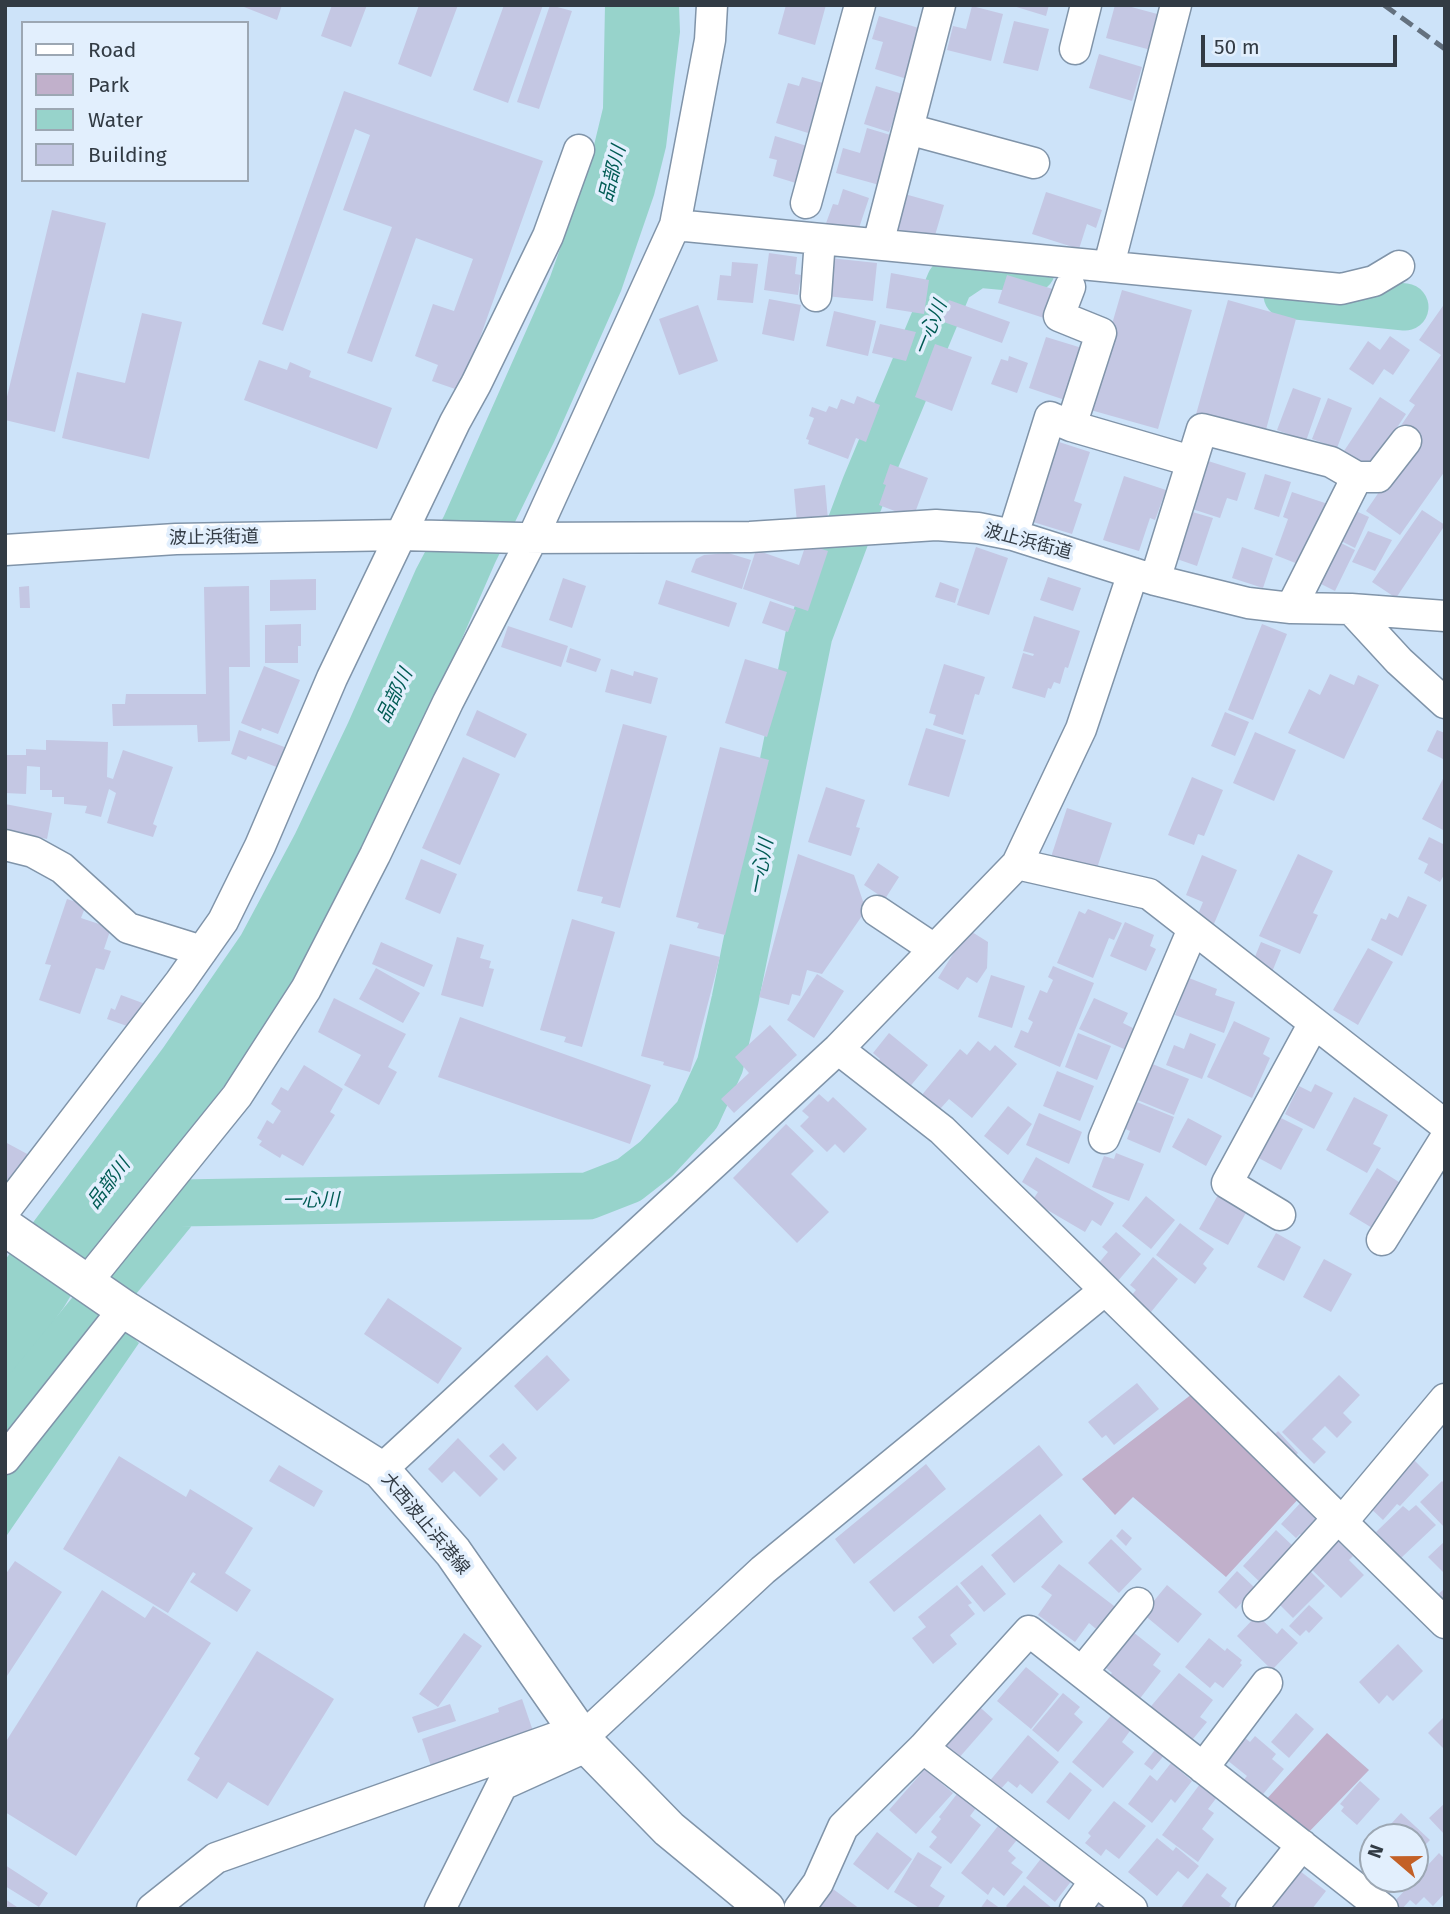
<!DOCTYPE html>
<meta charset="utf-8">
<style>
body{margin:0}
#map{position:relative;width:1450px;height:1914px;overflow:hidden;background:#cde3f9;font-family:"Fira Sans",sans-serif}
canvas{display:block}
.frame{position:absolute;inset:0;border:7px solid #323b44;pointer-events:none}
.legend{position:absolute;left:21px;top:21px;width:228px;height:161px;box-sizing:border-box;background:#e2effd;border:2px solid #9ca7b3;margin:0;padding:9px 12px;list-style:none;font-size:21px;color:#323b44}
.legend li{display:flex;align-items:center;gap:14px;height:35px}
.legend b{width:35px;border:2px solid #9ca7b3}
.north{position:absolute;left:1359px;top:1823px;width:70px;height:70px;box-sizing:border-box;background:#e2effd;border:2px solid #9ca7b3;border-radius:50%;rotate:290deg;font-size:19px;font-weight:700;line-height:28px;text-align:center;color:#323b44}
.north::after{content:'';display:block;margin:auto;width:24px;height:32px;background:#c36027;clip-path:polygon(50% 0,100% 100%,50% 72%,0 100%)}
.scale{position:absolute;left:1201px;top:35px;width:196px;height:32px;box-sizing:border-box;border:4px solid #323b44;border-top:0;padding-left:9px;font-size:21px;line-height:24px;white-space:nowrap;color:#323b44;-webkit-text-stroke:5px #e2effd;paint-order:stroke}
</style>
<div id="map">
<canvas width="1450" height="1914"></canvas>
<div class="frame"></div>
<ul class="legend">
<li><b style="height:9px;background:#fff"></b>Road</li>
<li><b style="height:19px;background:#c1b0cb"></b>Park</li>
<li><b style="height:19px;background:#97d3cb"></b>Water</li>
<li><b style="height:19px;background:#c4c7e3"></b>Building</li>
</ul>
<div class="north">N</div>
<div class="scale">50 m</div>
</div>
<script>
const c = document.querySelector('canvas').getContext('2d');
c.lineJoin = 'round';
function fill(path, color) {
  c.fillStyle = color;
  c.fill(path, 'evenodd');
}
function poly(rows) {
  const path = new Path2D();
  for (const r of rows) {
    path.moveTo(r[0], r[1]);
    for (let i = 2; i < r.length; i += 2) path.lineTo(r[i], r[i + 1]);
  }
  return path;
}
function strokePath(path, color, width, dash) {
  c.strokeStyle = color;
  c.lineWidth = width;
  c.lineCap = dash ? 'butt' : 'round';
  c.setLineDash(dash || []);
  c.stroke(path);
}
function write(font, color, halo, rows, align = 'center') {
  c.font = font + ' "Fira Sans","Noto Sans JP",sans-serif';
  c.lineWidth = 7;
  c.setLineDash([]);
  c.textBaseline = 'middle';
  c.strokeStyle = halo;
  c.fillStyle = color;
  for (const [text, x, y, turn = 0] of rows) {
    c.save();
    c.translate(x, y);
    c.rotate((+turn || 0) * Math.PI / 180);
    c.textAlign = isNaN(turn) ? turn : align;
    if (halo) c.strokeText(text, 0, 0);
    c.fillText(text, 0, 0);
    c.restore();
  }
}
const green = poly([
 [1192,1394,1301,1496,1226,1577,1133,1497,1115,1515,1082,1479],
 [1327,1733,1369,1770,1304,1837,1263,1803]
]);
const water = poly([
 [605,5,679,5,680,32,666,147,654,195,621,291,554,442,495,563,433,705,355,872,262,1037,102,1244,64,1307,5,1390,5,1260,163,1048,241,935,295,834,348,723,416,569,444,516,550,277,587,174,603,108],
 [124,1328,139,1343,5,1538,5,1473]
]);
const river = poly([
 [1287,295,1405,307],
 [5,1417,180,1203,588,1196,629,1180,656,1159,697,1115,720,1065,735,1000,809,635,865,486,950,282,977,264,1032,269]
]);
const building = poly([
 [245,5,282,5,277,20,244,7],
 [332,5,367,5,351,47,321,36],
 [419,5,458,5,431,77,398,64],
 [504,5,543,5,508,103,473,90],
 [550,5,572,11,539,109,517,102],
 [786,5,826,5,815,45,778,34],
 [1010,5,1049,5,1046,16],
 [1115,5,1124,5,1161,15,1151,50,1106,38],
 [972,6,1003,14,991,61,947,50,953,26,966,29],
 [879,16,922,29,907,79,875,69,883,42,872,39],
 [1014,21,1049,29,1038,71,1003,63],
 [1099,54,1142,67,1132,101,1089,88],
 [802,77,823,83,808,133,776,123,788,83,799,86],
 [876,86,906,95,900,115,896,113,889,132,864,124],
 [344,91,543,161,461,391,432,381,438,365,415,356,433,304,454,311,473,259,416,238,372,362,347,353,392,227,343,210,370,135,355,129,283,331,262,324],
 [867,128,897,137,883,186,836,173,843,148,860,153],
 [775,136,810,147,799,184,773,176,777,160,769,158],
 [843,189,869,198,856,237,825,226,833,204,838,205],
 [1046,192,1102,210,1096,228,1087,224,1079,249,1032,234],
 [901,193,944,205,933,242,891,229],
 [52,210,106,223,55,432,5,420,5,405],
 [769,253,797,257,795,274,801,275,798,295,764,290],
 [830,258,877,263,873,301,826,296],
 [732,262,758,264,753,303,717,300,720,275,731,276],
 [891,273,929,280,924,314,886,308],
 [1007,275,1056,290,1047,319,998,303],
 [1122,290,1192,310,1158,429,1087,409],
 [769,299,801,305,794,341,762,334],
 [949,300,1010,322,1002,343,941,321],
 [1228,300,1296,319,1264,437,1195,418],
 [1445,303,1445,471,1400,535,1366,511,1416,438,1400,427,1415,405,1409,401,1441,355,1419,340],
 [698,305,718,361,679,375,659,319],
 [834,311,876,321,868,356,826,346],
 [142,313,182,322,149,459,62,438,77,372,125,383],
 [880,324,916,332,906,361,872,353],
 [1390,336,1410,350,1393,375,1384,369,1373,385,1349,369,1368,341,1380,350],
 [1046,337,1082,348,1065,400,1029,388],
 [935,344,972,357,952,411,915,397],
 [1009,356,1028,363,1017,393,991,384,1001,359,1008,361],
 [259,360,287,370,290,362,311,371,309,377,392,408,377,449,244,400],
 [1293,388,1321,398,1306,441,1277,430],
 [857,396,880,405,866,442,856,438,848,459,808,444,809,440,806,439,814,418,809,416,812,407,826,412,829,406,837,409,841,399,854,404],
 [1380,397,1406,414,1368,471,1342,454],
 [1328,398,1352,408,1337,448,1312,439],
 [1059,442,1090,452,1074,501,1082,504,1072,534,1033,522],
 [1205,460,1246,473,1237,501,1227,498,1220,518,1189,508],
 [890,464,928,478,913,518,879,505,886,485,883,484],
 [1265,474,1291,482,1279,517,1254,509],
 [1124,476,1166,490,1155,520,1150,518,1139,551,1103,540],
 [825,485,828,520,797,523,794,489],
 [1292,492,1328,504,1298,564,1275,555,1288,519,1283,517],
 [1347,507,1369,517,1355,548,1333,537],
 [1422,510,1445,525,1396,598,1372,582],
 [1189,511,1213,518,1197,566,1174,558],
 [1368,531,1392,540,1375,571,1352,562],
 [1331,538,1355,550,1335,591,1311,579],
 [806,544,828,551,808,611,743,589,756,550,799,565],
 [976,547,1008,558,989,615,957,605],
 [1242,547,1273,558,1263,588,1232,578],
 [728,553,751,560,742,589,691,572,696,559,704,555],
 [1048,577,1081,588,1073,611,1040,600],
 [563,578,586,586,572,628,549,620],
 [316,579,316,610,270,611,270,580],
 [666,580,737,603,729,627,658,604],
 [940,582,959,589,955,603,935,597],
 [29,586,30,608,20,608,19,587],
 [249,586,250,667,229,667,230,741,198,742,197,725,113,726,112,704,125,704,126,694,206,694,204,587],
 [770,601,796,610,788,632,762,623],
 [1034,616,1080,631,1068,668,1065,667,1060,684,1054,682,1051,689,1048,688,1045,698,1012,688,1023,653,1033,656,1034,654,1023,651],
 [301,624,301,646,298,646,298,663,265,663,265,625],
 [1262,624,1287,634,1253,720,1228,710],
 [508,626,568,646,561,667,501,647],
 [570,648,601,659,596,672,566,662],
 [745,659,787,672,767,737,725,723],
 [944,664,985,677,979,695,975,694,963,735,933,725,936,715,929,713],
 [264,666,300,680,278,734,262,728,261,731,241,723],
 [611,669,633,676,634,671,658,678,651,704,605,692],
 [1330,674,1354,685,1358,675,1379,685,1344,759,1288,733,1309,689,1320,695],
 [477,710,527,734,515,758,466,735],
 [1225,712,1249,722,1235,756,1211,746],
 [623,724,667,736,620,908,601,903,603,897,577,891],
 [926,728,966,740,949,797,908,785],
 [239,730,287,748,279,768,248,756,246,760,231,754],
 [1437,730,1445,733,1445,760,1427,751],
 [1255,732,1296,750,1274,801,1233,783],
 [46,740,108,742,107,777,113,779,123,750,173,767,153,824,157,826,153,837,107,823,116,793,109,789,101,817,85,813,87,806,64,804,64,797,52,797,52,790,40,790,40,767,27,766,26,794,5,793,5,755,26,755,26,749,46,750],
 [720,747,769,760,725,935,697,928,699,923,676,917],
 [463,757,500,774,460,865,422,848],
 [1445,775,1445,831,1422,819],
 [1192,777,1223,790,1204,836,1198,834,1194,845,1168,835],
 [826,787,865,800,856,827,860,828,851,856,808,842],
 [5,804,52,813,47,839,5,830],
 [1067,808,1112,823,1096,871,1051,857],
 [1429,837,1445,845,1445,873,1440,882,1424,873,1428,864,1418,859],
 [798,854,854,875,866,910,822,974,807,970,800,996,792,994,789,1005,759,997],
 [1298,854,1333,871,1313,913,1318,915,1300,954,1259,936],
 [1202,855,1237,870,1213,926,1196,919,1203,902,1186,895],
 [421,859,457,874,440,914,405,899],
 [878,863,899,877,885,899,864,885],
 [1408,896,1427,905,1402,956,1371,940,1381,918,1386,920,1389,913,1398,918],
 [67,899,86,905,81,918,111,928,104,949,111,951,104,970,96,968,80,1014,39,1000,51,965,45,964],
 [1088,909,1122,923,1114,940,1109,938,1093,978,1057,963,1079,911,1085,914],
 [572,919,615,932,582,1047,564,1042,566,1037,540,1030],
 [1125,922,1154,935,1150,946,1156,949,1146,971,1110,956],
 [972,932,988,942,987,968,977,983,967,977,958,990,938,978,963,938,966,940],
 [457,937,484,945,480,958,491,961,489,968,494,969,483,1007,441,995],
 [381,942,433,965,424,987,372,964],
 [1261,942,1281,950,1272,972,1252,964],
 [670,944,720,957,690,1072,663,1065,664,1062,641,1056],
 [1368,948,1393,962,1358,1025,1333,1010],
 [1053,966,1094,983,1060,1067,1014,1047,1021,1030,1028,1033,1033,1022,1028,1019,1040,990,1047,993,1053,980,1048,977],
 [376,968,420,993,403,1023,359,999],
 [817,974,844,991,814,1038,787,1020],
 [991,975,1025,986,1012,1028,978,1017],
 [1189,978,1217,989,1215,995,1235,1002,1224,1033,1175,1015],
 [121,995,148,1005,141,1024,127,1026,107,1019,111,1008,115,1010],
 [334,998,406,1034,388,1067,397,1072,379,1105,344,1085,361,1055,318,1032],
 [1094,998,1128,1013,1123,1023,1135,1029,1126,1050,1079,1029],
 [460,1017,651,1085,630,1144,438,1077],
 [1234,1021,1270,1038,1263,1054,1270,1058,1252,1098,1207,1077],
 [770,1025,797,1055,734,1113,721,1099,749,1073,735,1057],
 [889,1033,928,1065,902,1096,871,1070,880,1059,873,1053],
 [1078,1033,1111,1046,1097,1080,1065,1067],
 [1190,1033,1216,1044,1202,1079,1166,1065,1174,1045,1184,1049],
 [978,1041,990,1051,995,1045,1017,1064,972,1118,949,1099,933,1117,916,1102,960,1049,967,1055],
 [1150,1063,1189,1079,1174,1115,1135,1099],
 [304,1065,343,1089,330,1112,335,1115,303,1166,282,1154,280,1158,259,1145,262,1141,257,1138,267,1120,273,1124,281,1111,271,1104,281,1087,288,1091],
 [1057,1071,1094,1086,1080,1121,1043,1106],
 [1315,1084,1333,1093,1314,1129,1285,1114,1299,1086,1311,1092],
 [819,1094,828,1102,833,1097,867,1129,844,1153,835,1144,827,1152,800,1126,809,1117,802,1111],
 [1354,1097,1388,1115,1373,1144,1381,1148,1367,1173,1326,1150],
 [1132,1100,1174,1117,1160,1153,1127,1139,1130,1131,1121,1127],
 [1008,1106,1032,1124,1008,1155,984,1136],
 [1039,1113,1082,1132,1069,1164,1026,1145],
 [1275,1115,1303,1129,1281,1170,1253,1155],
 [1188,1118,1222,1136,1206,1166,1172,1147],
 [786,1124,814,1151,791,1174,829,1212,797,1243,733,1178],
 [5,1142,31,1156,16,1184,5,1178],
 [1116,1153,1144,1164,1129,1201,1092,1187,1104,1156,1114,1159],
 [1036,1157,1114,1203,1101,1226,1092,1220,1085,1232,1032,1201,1038,1192,1022,1182],
 [1377,1168,1402,1184,1374,1229,1349,1214],
 [1223,1186,1252,1202,1228,1245,1199,1229],
 [1146,1196,1175,1220,1151,1249,1122,1226],
 [1180,1223,1214,1249,1203,1264,1207,1268,1195,1284,1156,1255],
 [1116,1232,1141,1254,1117,1282,1097,1265,1108,1252,1102,1247],
 [1276,1233,1301,1247,1284,1281,1257,1267],
 [1153,1257,1178,1279,1151,1312,1131,1296,1136,1290,1130,1285],
 [1324,1259,1352,1274,1331,1312,1303,1297],
 [388,1298,462,1348,438,1384,364,1334],
 [547,1355,570,1380,537,1411,514,1386],
 [1339,1375,1360,1395,1343,1413,1352,1422,1337,1438,1325,1426,1312,1439,1326,1452,1314,1464,1282,1432],
 [1137,1383,1159,1409,1114,1445,1106,1435,1102,1438,1088,1422],
 [1278,1431,1298,1453,1290,1461,1270,1439],
 [458,1438,498,1479,480,1497,454,1471,442,1483,428,1469],
 [503,1443,517,1458,504,1471,489,1456],
 [1039,1445,1063,1475,894,1612,869,1582],
 [119,1456,186,1497,190,1489,253,1528,225,1573,251,1590,237,1612,190,1582,196,1574,193,1572,168,1613,63,1549],
 [1411,1457,1429,1475,1400,1506,1397,1504,1383,1520,1367,1505],
 [926,1464,946,1489,854,1564,835,1539],
 [279,1465,323,1491,314,1507,269,1481],
 [1442,1481,1445,1484,1445,1528,1420,1502],
 [1303,1500,1323,1519,1305,1538,1300,1534,1296,1538,1281,1524],
 [1416,1505,1436,1525,1401,1558,1376,1532,1403,1506,1409,1511],
 [1040,1514,1063,1542,1014,1583,991,1555],
 [1122,1529,1132,1538,1126,1546,1116,1536],
 [1276,1530,1294,1547,1261,1583,1243,1566],
 [1334,1537,1353,1556,1349,1560,1364,1575,1341,1598,1307,1565],
 [1111,1539,1142,1569,1119,1593,1088,1563],
 [1445,1541,1445,1574,1428,1557],
 [15,1561,62,1592,5,1679,5,1575],
 [1059,1564,1118,1609,1101,1633,1089,1623,1075,1642,1038,1615,1052,1595,1041,1587],
 [982,1565,1006,1594,984,1612,960,1583],
 [1306,1567,1325,1586,1293,1618,1274,1599],
 [1237,1571,1255,1588,1236,1609,1218,1592],
 [957,1585,972,1603,968,1605,975,1614,950,1635,957,1644,933,1664,912,1638,926,1627,918,1617],
 [1167,1585,1202,1614,1178,1643,1143,1614],
 [1445,1588,1445,1613,1432,1600],
 [102,1590,145,1618,153,1606,211,1643,76,1856,5,1812,5,1743],
 [1309,1605,1323,1618,1309,1633,1306,1630,1300,1636,1289,1626],
 [1257,1615,1277,1634,1282,1628,1298,1643,1272,1670,1237,1636],
 [1133,1632,1161,1654,1153,1665,1161,1671,1135,1705,1105,1681,1112,1673,1105,1667],
 [464,1633,482,1646,438,1707,419,1694],
 [1209,1638,1225,1651,1227,1648,1242,1660,1240,1663,1242,1665,1223,1688,1215,1682,1210,1688,1185,1667],
 [1398,1644,1423,1671,1393,1701,1387,1695,1379,1704,1359,1682],
 [257,1651,334,1699,268,1806,228,1782,217,1799,187,1780,200,1758,194,1754],
 [1026,1667,1059,1694,1031,1729,997,1701],
 [1179,1673,1213,1700,1200,1717,1207,1722,1188,1745,1147,1711],
 [1063,1693,1080,1707,1074,1714,1083,1722,1058,1752,1032,1730],
 [522,1699,533,1731,431,1766,422,1739,499,1712,498,1708],
 [972,1700,993,1719,958,1759,936,1739],
 [450,1704,456,1721,418,1733,412,1717],
 [1114,1712,1132,1728,1122,1742,1134,1752,1103,1788,1072,1762],
 [1296,1713,1314,1729,1289,1758,1271,1742],
 [1445,1716,1445,1750,1428,1733],
 [1028,1735,1059,1762,1032,1794,1020,1784,1017,1788,1008,1781,998,1792,988,1783],
 [1255,1736,1276,1754,1272,1759,1284,1769,1259,1799,1241,1783,1247,1776,1227,1760,1245,1738,1250,1742],
 [1158,1746,1166,1753,1152,1770,1144,1764],
 [1171,1763,1192,1781,1175,1803,1171,1799,1152,1823,1128,1804,1150,1775,1157,1781],
 [925,1769,953,1793,916,1834,889,1810],
 [1070,1772,1092,1790,1069,1820,1046,1802],
 [1360,1781,1380,1799,1357,1825,1341,1811,1344,1807,1340,1804],
 [1200,1784,1217,1797,1208,1809,1214,1813,1202,1829,1214,1839,1198,1862,1162,1835],
 [957,1794,976,1808,970,1816,981,1825,951,1864,929,1847,937,1837,931,1832,941,1819,939,1817],
 [1114,1801,1146,1826,1119,1859,1106,1849,1101,1856,1085,1843,1091,1836,1088,1833],
 [1445,1803,1445,1835,1429,1818],
 [1401,1813,1430,1840,1415,1855,1415,1837,1379,1837],
 [1002,1821,1020,1836,1008,1851,1016,1858,1011,1863,1023,1872,1004,1896,993,1887,988,1895,961,1873],
 [877,1832,912,1859,888,1890,853,1864],
 [1157,1838,1173,1851,1176,1847,1199,1866,1188,1879,1178,1871,1157,1896,1128,1872],
 [1373,1843,1373,1867,1361,1856],
 [918,1852,942,1867,930,1886,945,1896,937,1909,921,1909,894,1892],
 [1439,1853,1445,1859,1445,1893,1433,1906,1424,1897,1416,1905,1410,1900,1402,1909,1394,1902],
 [1043,1856,1073,1879,1055,1902,1026,1878],
 [5,1865,48,1893,39,1907,5,1886],
 [1296,1868,1326,1891,1312,1909,1263,1909],
 [1207,1873,1227,1888,1221,1896,1231,1904,1228,1909,1180,1909],
 [1024,1885,1053,1909,1009,1909,1006,1906],
 [833,1889,860,1909,818,1909],
 [1096,1898,1108,1909,1087,1909],
 [5,1899,20,1909,5,1909],
 [987,1899,1001,1909,980,1909]
]);
const minor = poly([
 [1075,49,1086,5],
 [908,129,1034,163],
 [806,203,860,5],
 [675,225,1341,289,1374,281,1399,266],
 [878,244,940,5],
 [1109,265,1176,5],
 [1070,287,1059,316,1101,333,1071,426,1191,461],
 [816,296,820,239],
 [1013,535,1050,417,1071,426],
 [5,550,176,539,401,535,521,538,750,537,936,525,978,528,1013,535,1155,580,1248,603,1291,608,1351,609,1445,616],
 [1155,580,1202,429,1331,462,1357,477],
 [1291,608,1357,477,1378,477,1406,441],
 [1351,609,1399,661,1445,703],
 [5,845,33,852,62,868,128,928,202,951],
 [1017,864,1149,894,1445,1125],
 [877,911,934,949],
 [838,1049,942,1130,1445,1623],
 [1104,1138,1193,929],
 [5,1210,180,982,223,921,260,846,332,678,455,422,476,384,548,236,579,150],
 [1280,1215,1227,1183,1314,1023],
 [1382,1240,1445,1139],
 [86,1283,237,1096,306,989,375,855,448,702,533,537,675,225,710,40,712,5],
 [5,1459,124,1309],
 [381,1470,838,1049,1017,864,1081,729,1133,573],
 [1342,1522,1445,1399],
 [1258,1606,1338,1518],
 [1082,1672,1138,1603],
 [582,1738,763,1570,1105,1290],
 [923,1748,1132,1909],
 [1203,1768,1267,1683],
 [152,1909,216,1858,577,1730],
 [440,1909,502,1785,588,1746],
 [799,1909,818,1883,843,1827,923,1748,1029,1631,1383,1909],
 [1075,1909,1095,1881],
 [1251,1909,1302,1845]
]);
const major = poly([
 [5,1227,124,1309,381,1470,453,1552,588,1746,669,1829,766,1909]
]);
const rail = poly([
 [1384,5,1445,49]
]);
const streetNames = [
 ["波止浜街道",214,538,-1],
 ["波止浜街道",1028,542,15],
 ["大西波止浜港線",425,1524,50]
];
const waterNames = [
 ["品部川",613,174,-76],
 ["一心川",931,328,-68],
 ["品部川",395,696,-64],
 ["一心川",762,867,-79],
 ["品部川",109,1184,-53],
 ["一心川",311,1201,-1]
];
fill(green, '#c1b0cb');
fill(water, '#97d3cb');
strokePath(river, '#97d3cb', 47);
fill(building, '#c4c7e3');
strokePath(minor, '#8094a9', 33);
strokePath(major, '#8094a9', 40);
strokePath(minor, '#fff', 30);
strokePath(major, '#fff', 37);
strokePath(rail, '#64717f', 5, [14, 7]);
write('18px', '#323b44', '#e2effd', streetNames);
write('italic 19px', '#005b54', '#e2effd', waterNames);
</script>
